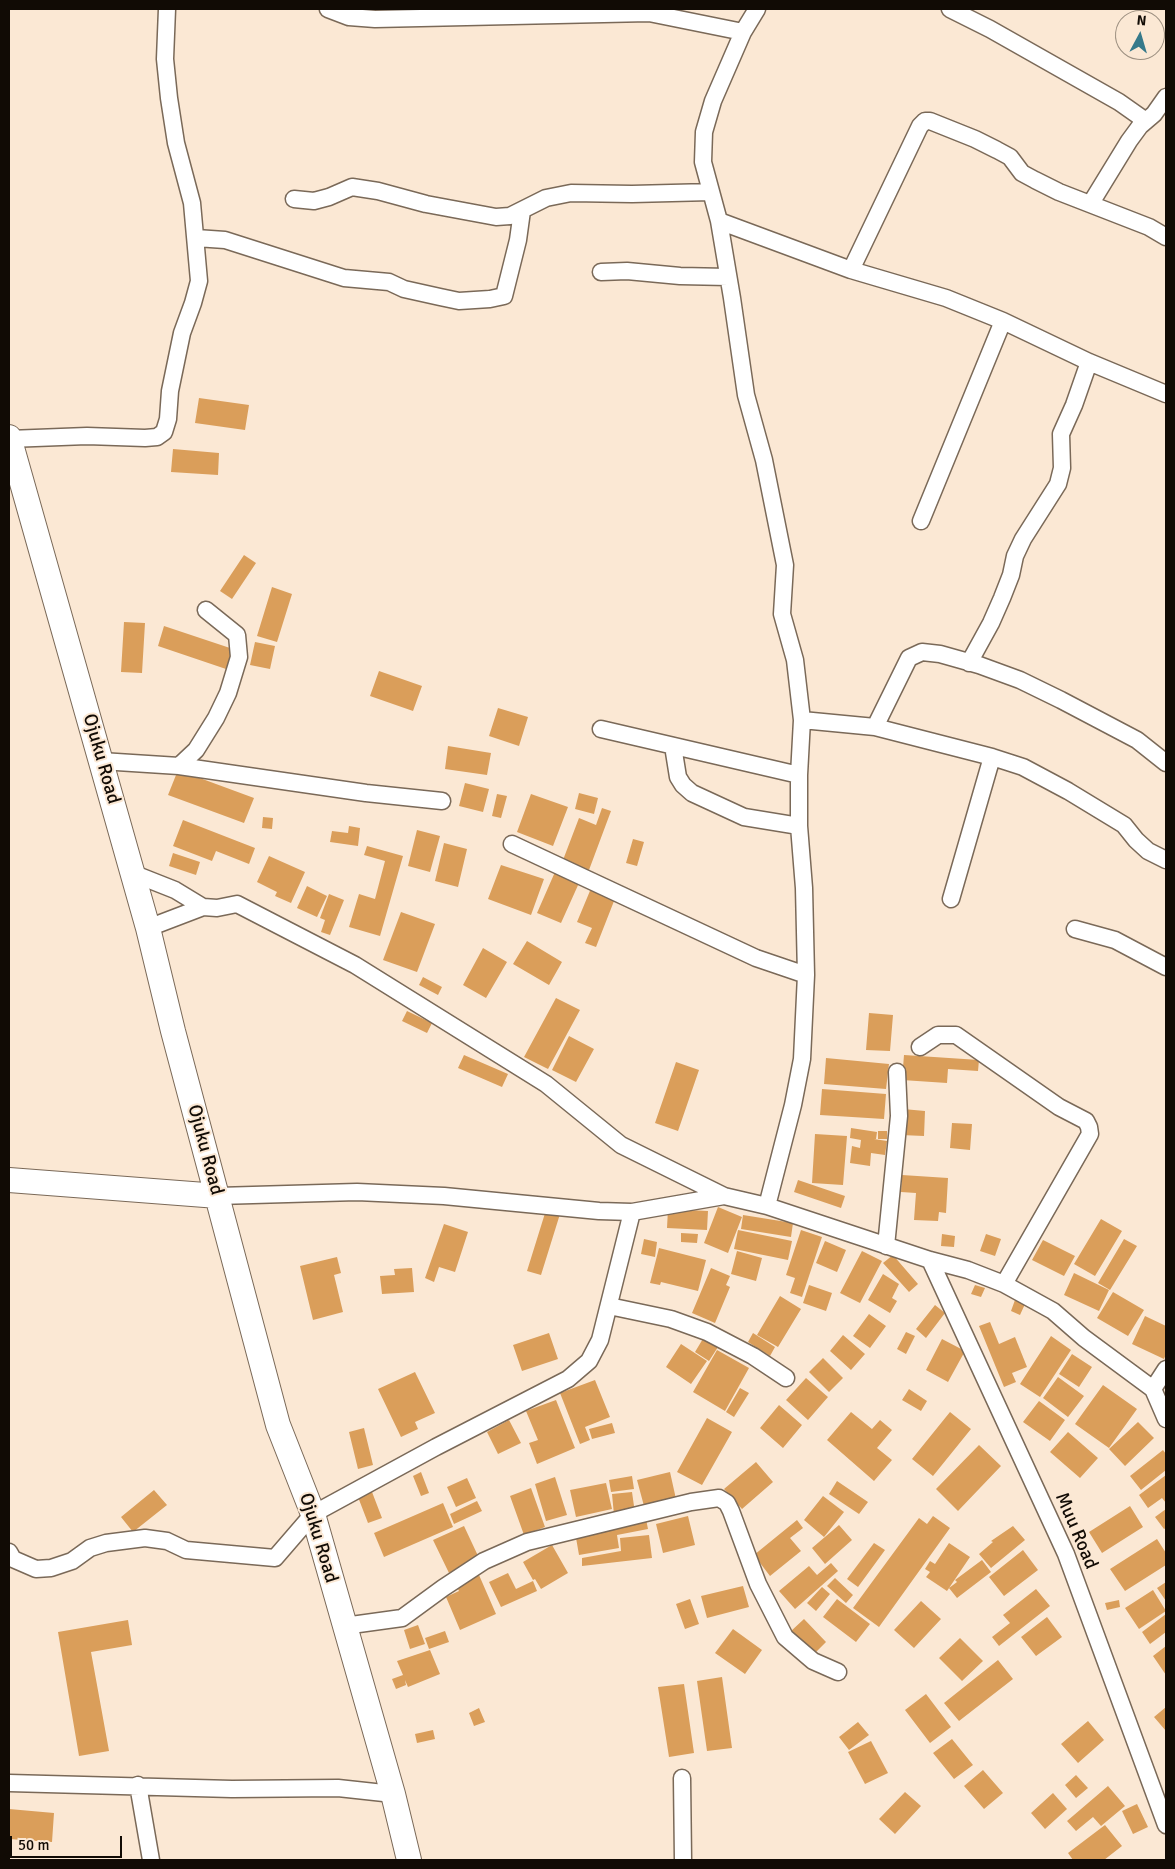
<!DOCTYPE html>
<style>
body{margin:0}
#map{position:relative;width:1175px;height:1869px;overflow:hidden;background:#fbe8d4;font-family:Signika,sans-serif}
canvas{display:block}
.frame{position:absolute;inset:0;border:10px solid #110b05;pointer-events:none}
.north{position:absolute;left:1115px;top:10px;width:50px;height:50px;box-sizing:border-box;background:#fbe8d4;border:1px solid #9d9081;border-radius:50%;rotate:6deg;font-size:14px;font-weight:700;line-height:20px;text-align:center;color:#110b05}
.north::after{content:'';display:block;margin:auto;width:18px;height:22px;background:#36798a;clip-path:polygon(50% 0,100% 100%,50% 72%,0 100%)}
.scale{position:absolute;left:10px;top:1836px;width:112px;height:22px;box-sizing:border-box;border:2px solid #110b05;border-top:0;padding-left:6px;font-size:15px;line-height:18px;white-space:nowrap;color:#110b05;-webkit-text-stroke:4px #fbe8d4;paint-order:stroke}
</style>
<div id="map">
<canvas width="1175" height="1869"></canvas>
<div class="frame"></div>
<div class="north">N</div>
<div class="scale">50 m</div>
</div>
<script>
const c = document.querySelector('canvas').getContext('2d');
c.lineJoin = 'round';
function fill(path, color) {
  c.fillStyle = color;
  c.fill(path, 'evenodd');
}
function poly(rows) {
  const path = new Path2D();
  for (const r of rows) {
    path.moveTo(r[0], r[1]);
    for (let i = 2; i < r.length; i += 2) path.lineTo(r[i], r[i + 1]);
  }
  return path;
}
function strokePath(path, color, width, dash) {
  c.strokeStyle = color;
  c.lineWidth = width;
  c.lineCap = dash ? 'butt' : 'round';
  c.setLineDash(dash || []);
  c.stroke(path);
}
function write(font, color, halo, rows, align = 'center') {
  c.font = font + ' Signika,sans-serif';
  c.lineWidth = 4;
  c.setLineDash([]);
  c.textBaseline = 'middle';
  c.strokeStyle = halo;
  c.fillStyle = color;
  for (const [text, x, y, turn = 0] of rows) {
    c.save();
    c.translate(x, y);
    c.rotate((+turn || 0) * Math.PI / 180);
    c.textAlign = isNaN(turn) ? turn : align;
    if (halo) c.strokeText(text, 0, 0);
    c.fillText(text, 0, 0);
    c.restore();
  }
}
const building = poly([
 [199,398,249,405,245,430,195,423],
 [173,449,219,453,218,475,171,472],
 [244,555,256,563,232,599,220,591],
 [272,587,292,594,277,642,257,636],
 [124,622,145,623,142,673,121,672],
 [164,626,233,649,226,669,158,646],
 [255,642,275,646,270,669,250,665],
 [379,671,422,686,413,711,370,696],
 [498,708,528,717,519,746,489,736],
 [448,746,491,753,487,775,445,769],
 [178,770,254,798,244,823,168,795],
 [465,783,489,789,483,812,459,806],
 [579,793,598,798,594,814,575,809],
 [497,794,507,796,501,818,492,816],
 [531,794,568,807,553,846,517,832],
 [602,808,611,811,589,870,563,860,579,818,596,825],
 [263,817,273,818,272,829,262,828],
 [183,820,255,848,249,864,216,851,212,861,173,846],
 [349,826,360,828,358,846,330,842,332,831,348,833],
 [417,830,440,836,430,872,408,866],
 [633,839,644,842,637,866,626,863],
 [444,843,467,849,458,887,435,881],
 [367,846,403,856,380,936,349,927,359,894,375,899,385,861,364,855],
 [173,853,200,862,196,875,169,866],
 [269,856,305,872,291,903,275,896,277,892,257,882],
 [501,865,544,879,531,915,488,899],
 [555,872,579,883,561,923,537,913],
 [307,886,327,896,317,917,297,908],
 [592,886,616,896,596,947,585,943,592,928,577,922],
 [329,894,344,900,330,935,321,932,325,920,320,918],
 [401,912,435,924,417,972,383,960],
 [527,941,562,962,549,985,513,964],
 [483,948,507,962,486,998,463,985],
 [423,977,442,987,438,995,419,985],
 [556,998,580,1010,548,1069,524,1057],
 [407,1011,432,1023,427,1033,402,1021],
 [869,1013,893,1015,890,1051,866,1050],
 [569,1036,594,1049,576,1082,552,1070],
 [464,1055,508,1074,502,1087,458,1068],
 [904,1055,979,1060,978,1071,948,1069,947,1083,902,1080],
 [826,1058,889,1064,886,1089,824,1084],
 [676,1062,699,1070,678,1131,655,1123],
 [822,1089,886,1094,884,1119,820,1115],
 [903,1109,925,1111,924,1136,901,1135],
 [952,1123,972,1124,970,1150,950,1148],
 [851,1128,877,1132,876,1139,874,1139,887,1141,885,1155,871,1153,870,1166,850,1163,852,1146,860,1148,861,1140,850,1138],
 [878,1131,887,1131,887,1139,878,1139],
 [815,1134,847,1136,843,1185,812,1183],
 [902,1175,948,1178,946,1213,939,1212,938,1221,914,1220,916,1193,901,1192],
 [798,1180,845,1196,841,1208,794,1192],
 [718,1207,742,1217,728,1253,704,1243],
 [668,1209,708,1211,707,1230,667,1228],
 [546,1210,560,1214,541,1275,527,1271],
 [743,1215,793,1223,791,1237,741,1229],
 [1101,1219,1122,1231,1095,1276,1074,1264],
 [444,1224,468,1232,455,1272,439,1267,434,1282,425,1278],
 [738,1230,792,1241,788,1260,734,1249],
 [801,1230,822,1237,802,1297,790,1293,795,1278,786,1275],
 [681,1233,698,1234,697,1243,681,1242],
 [942,1234,955,1236,954,1247,941,1246],
 [986,1234,1001,1239,995,1256,980,1251],
 [644,1239,657,1242,655,1257,641,1254],
 [1124,1239,1137,1246,1110,1290,1098,1283],
 [1043,1240,1075,1256,1064,1276,1032,1260],
 [825,1241,846,1250,837,1272,816,1263],
 [659,1248,706,1260,698,1291,661,1282,660,1285,650,1283],
 [737,1251,762,1258,756,1281,731,1274],
 [862,1251,882,1261,860,1303,840,1293],
 [893,1255,918,1284,909,1292,883,1263],
 [337,1257,341,1273,334,1275,343,1312,313,1320,300,1266],
 [412,1268,414,1292,382,1294,380,1276,395,1275,394,1269],
 [711,1268,730,1276,726,1285,730,1287,715,1323,692,1313],
 [1074,1273,1109,1290,1099,1311,1064,1295],
 [883,1274,899,1284,892,1298,897,1301,890,1313,868,1300],
 [809,1285,832,1293,826,1311,803,1303],
 [975,1285,985,1288,981,1297,971,1294],
 [1113,1292,1144,1310,1128,1336,1097,1318],
 [780,1296,801,1309,778,1347,757,1335],
 [1015,1300,1025,1304,1020,1315,1011,1311],
 [935,1305,945,1313,926,1338,916,1329],
 [869,1314,886,1326,870,1348,853,1336],
 [1145,1316,1166,1326,1166,1354,1164,1359,1132,1344],
 [990,1322,999,1344,1015,1337,1027,1367,1012,1373,1016,1382,1004,1387,979,1326],
 [906,1332,915,1336,906,1354,897,1349],
 [549,1333,558,1359,522,1371,513,1345],
 [753,1333,775,1347,770,1356,748,1342],
 [843,1335,865,1354,851,1370,830,1351],
 [1051,1336,1071,1350,1040,1397,1020,1384],
 [704,1337,718,1347,709,1361,695,1352],
 [942,1339,965,1351,948,1382,926,1370],
 [681,1344,707,1361,691,1384,666,1367],
 [717,1350,749,1368,725,1411,693,1392],
 [1072,1354,1092,1367,1079,1387,1059,1374],
 [823,1358,843,1378,829,1392,809,1372],
 [415,1372,435,1413,415,1422,418,1429,401,1437,378,1389],
 [1058,1377,1084,1396,1068,1417,1043,1398],
 [806,1378,828,1397,808,1420,786,1400],
 [595,1380,610,1417,585,1427,590,1440,580,1444,560,1393],
 [1103,1385,1137,1409,1109,1448,1075,1424],
 [740,1388,749,1393,734,1417,726,1412],
 [909,1389,927,1401,921,1411,902,1400],
 [556,1400,575,1448,537,1464,529,1443,538,1440,526,1411],
 [1039,1401,1065,1420,1050,1441,1023,1422],
 [779,1405,802,1425,783,1448,760,1428],
 [851,1412,872,1429,880,1420,892,1430,877,1448,892,1460,874,1481,827,1440],
 [950,1412,971,1429,933,1476,912,1459],
 [707,1418,732,1432,702,1485,677,1472],
 [509,1420,521,1443,498,1454,487,1432],
 [1138,1422,1154,1438,1125,1466,1109,1449],
 [612,1423,615,1433,592,1439,589,1429],
 [364,1428,373,1465,358,1469,349,1432],
 [1068,1432,1098,1458,1080,1478,1050,1452],
 [979,1445,1001,1466,958,1511,936,1489],
 [1163,1450,1166,1454,1166,1470,1141,1490,1130,1476],
 [756,1462,773,1482,742,1509,724,1489],
 [421,1472,429,1493,421,1496,413,1476],
 [670,1472,676,1499,644,1506,637,1480],
 [1166,1475,1166,1503,1162,1498,1148,1508,1139,1495],
 [632,1476,634,1489,611,1492,609,1480],
 [555,1477,567,1515,546,1521,535,1484],
 [467,1478,476,1498,456,1507,447,1487],
 [837,1481,868,1502,859,1514,829,1494],
 [606,1483,612,1509,576,1517,570,1490],
 [531,1488,545,1527,524,1535,510,1496],
 [154,1490,167,1505,133,1532,121,1517],
 [372,1492,382,1518,368,1523,358,1497],
 [632,1492,635,1513,614,1515,612,1494],
 [823,1496,844,1512,824,1537,804,1520],
 [477,1501,482,1511,454,1524,450,1514],
 [443,1503,453,1527,384,1557,374,1533],
 [1130,1506,1143,1527,1102,1553,1089,1532],
 [1166,1509,1166,1528,1164,1529,1155,1517],
 [688,1516,695,1545,663,1553,656,1524],
 [933,1516,950,1528,879,1627,853,1608,919,1518,927,1524],
 [646,1519,648,1529,617,1535,619,1548,579,1555,575,1532],
 [797,1520,803,1528,790,1538,801,1551,770,1576,754,1555],
 [839,1525,852,1540,825,1564,812,1548],
 [464,1526,479,1558,449,1573,433,1540],
 [1013,1526,1025,1540,991,1568,979,1554,993,1542,991,1541],
 [649,1535,652,1558,582,1566,582,1558,621,1551,620,1538],
 [1157,1539,1166,1553,1166,1565,1125,1591,1110,1569],
 [874,1543,885,1550,858,1587,847,1579],
 [949,1543,970,1557,947,1591,926,1577,930,1572,925,1569,930,1561,935,1564],
 [552,1545,568,1573,541,1589,535,1579,533,1580,523,1562],
 [1023,1550,1038,1570,1004,1596,989,1577],
 [982,1560,991,1572,957,1598,949,1588,957,1582,955,1580],
 [831,1563,838,1571,795,1609,779,1591,809,1566,817,1575],
 [508,1573,516,1589,533,1581,537,1591,501,1607,489,1582],
 [479,1575,496,1614,460,1630,446,1597,459,1591,456,1585],
 [835,1578,853,1595,846,1603,827,1586],
 [1166,1582,1166,1601,1157,1588],
 [743,1586,749,1607,707,1618,701,1596],
 [822,1587,830,1594,816,1611,807,1603],
 [1036,1589,1050,1606,999,1646,992,1637,1010,1623,1003,1615],
 [1153,1590,1166,1611,1139,1629,1125,1608],
 [690,1599,699,1624,685,1629,676,1604],
 [837,1599,870,1624,856,1642,823,1617],
 [1119,1600,1120,1607,1107,1610,1105,1603],
 [921,1601,941,1619,914,1648,894,1630],
 [1166,1614,1166,1632,1150,1644,1142,1632],
 [1047,1617,1062,1637,1036,1656,1021,1637],
 [804,1619,826,1642,813,1655,790,1632],
 [128,1620,132,1645,91,1652,109,1751,79,1756,58,1632],
 [418,1625,425,1644,410,1649,404,1630],
 [733,1629,762,1650,745,1674,715,1653],
 [445,1631,449,1642,429,1649,425,1638],
 [960,1638,983,1661,962,1681,939,1658],
 [1166,1646,1166,1675,1153,1656],
 [430,1650,440,1674,408,1687,405,1680,406,1685,396,1689,392,1679,403,1675,397,1661],
 [998,1660,1013,1679,959,1721,944,1703],
 [722,1677,732,1748,707,1751,697,1681],
 [684,1684,694,1753,669,1757,658,1687],
 [926,1694,951,1727,930,1743,905,1710],
 [1166,1707,1166,1731,1154,1717],
 [479,1708,485,1722,474,1726,469,1713],
 [1088,1721,1104,1740,1078,1763,1061,1744],
 [858,1722,869,1735,849,1750,839,1737],
 [433,1730,435,1739,417,1743,415,1734],
 [952,1739,973,1765,954,1779,933,1753],
 [871,1741,888,1773,865,1784,848,1752],
 [983,1770,1003,1793,984,1809,964,1786],
 [1076,1775,1088,1788,1076,1798,1065,1785],
 [1108,1786,1125,1806,1101,1826,1093,1817,1076,1831,1067,1821],
 [905,1792,921,1806,895,1834,879,1819],
 [1053,1793,1067,1809,1045,1829,1031,1813],
 [1137,1804,1148,1827,1133,1834,1122,1811],
 [9,1809,54,1813,52,1842,9,1839],
 [1105,1825,1122,1846,1104,1860,1073,1860,1068,1853]
]);
const street = poly([
 [328,9,349,17,375,19,649,13,743,32],
 [757,9,743,32,713,101,704,132,703,162,719,221,732,298,746,395,764,460,785,565,782,614,795,660,802,720,799,775,799,826,804,888,806,975,802,1059,793,1105,767,1206],
 [950,9,990,29,1119,102,1146,121],
 [294,199,314,201,329,197,352,187,378,191,426,204,496,217,510,216,546,198,571,193,632,194,711,192],
 [1091,203,1129,141,1140,126,1154,114,1166,97],
 [719,221,851,270,946,298,1003,321,1089,362,1166,394],
 [196,238,225,240,344,278,389,282,404,289,440,297,459,301,490,299,504,296,518,240,522,211],
 [851,270,920,126,925,121,930,121,975,139,997,150,1010,157,1022,173,1035,180,1059,192,1149,227,1166,237],
 [601,272,627,271,680,276,728,277],
 [9,439,87,436,145,438,157,437,164,432,168,419,170,391,182,333,193,303,199,281,192,203,176,143,169,98,165,59,167,9],
 [921,521,1003,321],
 [969,663,991,623,1002,598,1011,575,1015,556,1023,539,1058,484,1062,468,1061,434,1074,405,1089,362],
 [802,720,875,727,992,757,1023,767,1068,791,1124,825,1136,840,1148,851,1166,860],
 [875,727,909,658,922,652,940,654,979,665,1020,680,1061,700,1137,740,1166,763],
 [601,729,799,775],
 [673,746,678,777,683,785,692,793,744,817,799,826],
 [101,761,179,766,366,793,442,801],
 [179,766,196,750,216,718,228,693,239,657,237,635,206,610],
 [512,844,756,958,806,975],
 [132,873,175,890,203,907],
 [951,899,992,757],
 [148,928,203,907,217,908,237,904,355,965,546,1084,621,1145,724,1196],
 [1075,929,1115,940,1166,967],
 [920,1047,938,1035,956,1035,1059,1107,1086,1121,1089,1127,1090,1134,1004,1284],
 [218,1196,357,1192,444,1196,599,1211,632,1212,724,1196,767,1206,930,1260,968,1270,1004,1284,1053,1311,1084,1338,1153,1389,1166,1419],
 [886,1246,899,1116,897,1072],
 [930,1260,1066,1554,1166,1825],
 [609,1306,671,1319,707,1332,753,1356,786,1378],
 [1153,1389,1166,1369],
 [9,1552,13,1559,36,1569,51,1568,72,1561,90,1548,106,1543,145,1538,167,1541,186,1550,275,1558,313,1514,436,1447,568,1379,589,1361,600,1340,632,1212],
 [344,1626,402,1618,443,1588,484,1561,527,1542,691,1502,719,1498,727,1503,731,1511,758,1584,785,1637,813,1661,838,1672],
 [682,1778,683,1860],
 [9,1783,232,1789,338,1788,393,1794],
 [138,1785,151,1860]
]);
const secondary = poly([
 [9,437,148,928,173,1031,278,1425,313,1514,393,1794,409,1860],
 [9,1180,218,1196]
]);
const streetNames = [
 ["Ojuku Road",101,759,74],
 ["Ojuku Road",205,1150,75],
 ["Muu Road",1076,1531,67],
 ["Ojuku Road",318,1538,73]
];
fill(building, '#da9e5a');
strokePath(street, '#7a6958', 19);
strokePath(secondary, '#7a6958', 26);
strokePath(street, '#fff', 16);
strokePath(secondary, '#fff', 24);
write('19px', '#110b05', '#fbe8d4', streetNames);
</script>
